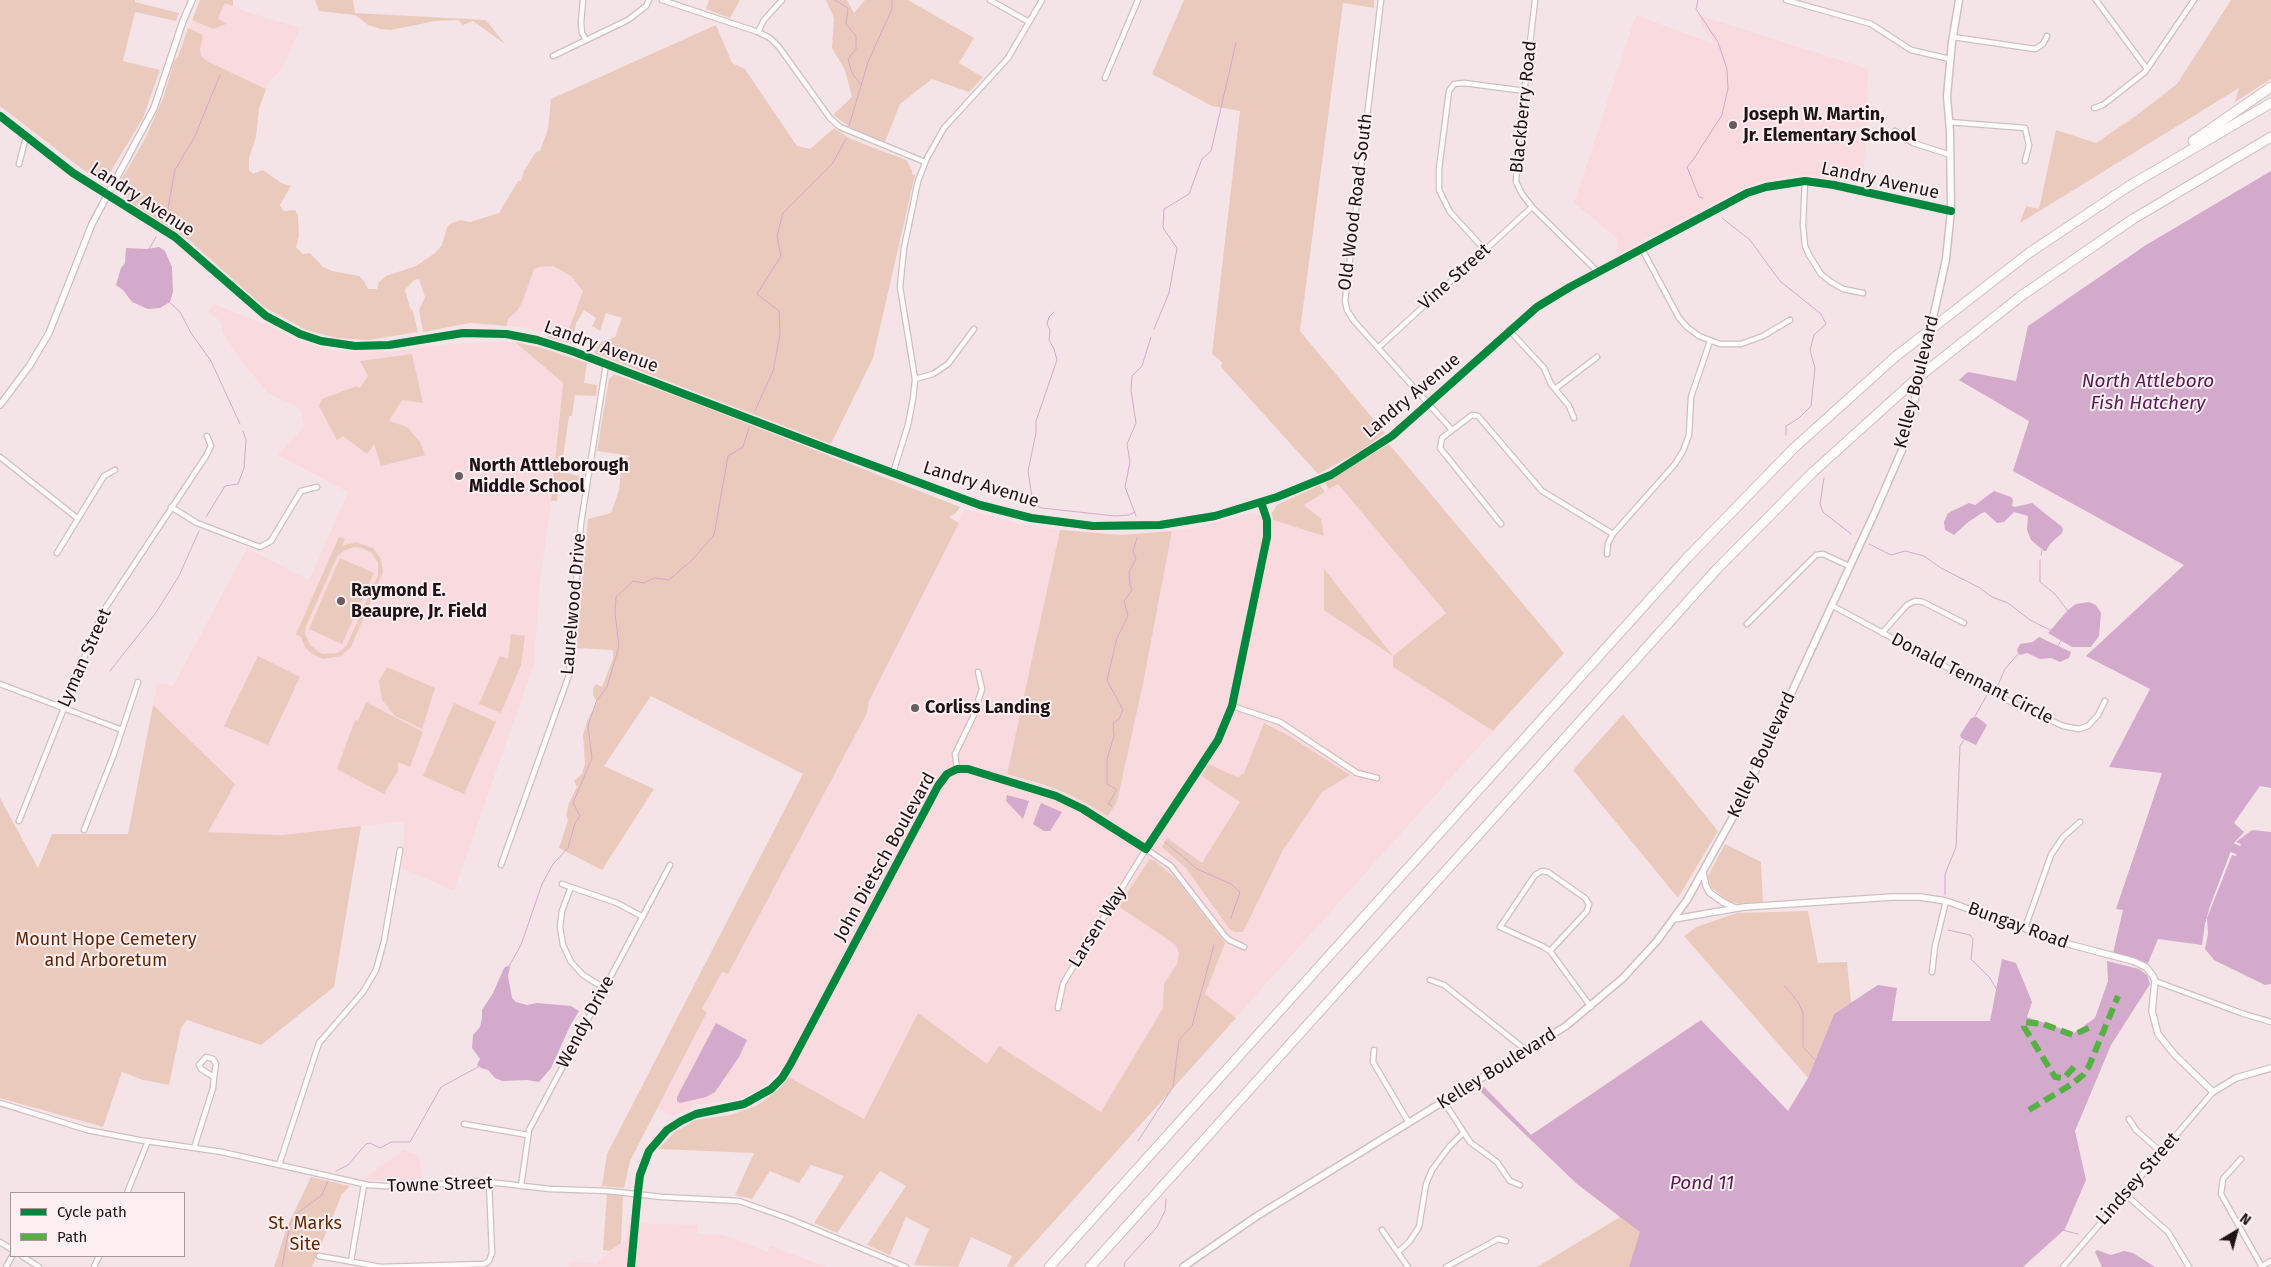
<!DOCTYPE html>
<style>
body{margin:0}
#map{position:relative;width:2271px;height:1267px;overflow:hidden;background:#f5e4e7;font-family:"Fira Sans",sans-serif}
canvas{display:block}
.legend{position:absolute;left:10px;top:1192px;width:175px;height:65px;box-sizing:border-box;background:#fef0f2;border:1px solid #a49899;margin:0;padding:6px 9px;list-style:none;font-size:15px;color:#1e1314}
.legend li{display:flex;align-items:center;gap:10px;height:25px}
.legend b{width:25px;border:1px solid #a49899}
.north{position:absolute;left:2211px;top:1207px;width:50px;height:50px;-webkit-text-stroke:4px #fef0f2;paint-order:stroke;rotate:37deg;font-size:14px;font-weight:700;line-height:20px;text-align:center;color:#1e1314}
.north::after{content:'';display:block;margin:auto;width:18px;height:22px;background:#1e1314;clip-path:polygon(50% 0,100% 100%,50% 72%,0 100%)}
</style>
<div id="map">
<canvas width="2271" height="1267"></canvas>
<ul class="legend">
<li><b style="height:6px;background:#00873e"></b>Cycle path</li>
<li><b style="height:6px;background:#55b144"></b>Path</li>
</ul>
<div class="north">N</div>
</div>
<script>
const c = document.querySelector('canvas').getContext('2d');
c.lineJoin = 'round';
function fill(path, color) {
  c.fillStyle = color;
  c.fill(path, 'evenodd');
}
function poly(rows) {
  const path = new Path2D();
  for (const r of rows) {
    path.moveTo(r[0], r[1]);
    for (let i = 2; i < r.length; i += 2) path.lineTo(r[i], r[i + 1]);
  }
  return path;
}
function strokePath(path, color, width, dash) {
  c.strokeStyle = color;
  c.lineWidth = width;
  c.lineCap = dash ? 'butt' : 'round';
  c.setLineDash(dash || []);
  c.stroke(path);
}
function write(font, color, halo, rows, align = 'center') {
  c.font = font + ' "Fira Sans",sans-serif';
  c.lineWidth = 4;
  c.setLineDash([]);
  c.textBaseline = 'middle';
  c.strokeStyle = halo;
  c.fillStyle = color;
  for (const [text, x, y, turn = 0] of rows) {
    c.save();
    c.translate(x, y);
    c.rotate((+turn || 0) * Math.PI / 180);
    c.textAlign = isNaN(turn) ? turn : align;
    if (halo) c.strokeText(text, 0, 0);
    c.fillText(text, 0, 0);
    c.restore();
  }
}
const built = poly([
 [225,2,244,11,300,28,282,69,268,83,266,89,207,61,201,56,188,28,192,20,213,29],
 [1636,15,1716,45,1704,30,1698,15,1868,69,1865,154,1862,183,1811,175,1787,176,1764,181,1743,188,1616,255,1617,238,1574,203],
 [553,266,571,276,583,291,568,332,555,330,548,334,528,328,507,326,508,319,518,310,534,269,539,267],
 [214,304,267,325,300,342,340,352,388,352,462,343,515,342,563,383,549,519,540,579,534,664,454,891,402,868,404,821,282,835,208,832,153,705,157,683,173,686,247,548,309,580,348,492,278,455,304,427,301,411,295,406,269,394,244,364,223,334,220,321,208,312],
 [1338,483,1446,613,1393,656,1393,667,1493,731,1132,1133,999,1046,987,1064,918,1013,864,1119,779,1071,760,1089,739,1099,695,1105,673,1116,657,1108,706,1012,701,1009,722,971,728,974,866,713,861,709,965,509,1016,523,1060,530,1007,774,1071,795,1108,816,1117,802,1143,684,1172,531,1193,528,1251,513,1324,536,1321,519,1304,505],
 [404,1150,419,1156,422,1179,389,1181,363,1179],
 [628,1223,698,1225,697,1234,724,1235,767,1252,770,1246,827,1267,568,1267,573,1261,597,1264,608,1253,626,1240]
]);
const green = poly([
 [0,0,135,0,135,2,179,13,176,21,135,12,123,61,160,70,143,118,111,171,104,176,90,175,0,106],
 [200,0,233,0,233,6,225,3,218,18,226,24,213,29,192,20],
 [315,0,353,0,355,13,486,20,505,44,473,21,463,25,458,20,435,21,391,30,381,29,368,25,355,15,319,11],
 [709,0,740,0,730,18,706,9],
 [826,0,847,0,854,13,865,0,908,0,974,38,959,63,983,77,969,92,932,79,900,104,885,142,854,130,833,115,852,97,845,70,832,48,834,18],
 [1184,0,1374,0,1374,8,1343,3,1300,331,1385,433,1362,450,1318,474,1221,367,1222,362,1212,354,1240,111,1212,106,1152,74],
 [2231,0,2271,0,2271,79,2235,102,2239,88,2020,223,2026,206,2039,209,2056,130,2096,143,2137,115,2177,84],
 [716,25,732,63,745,69,797,146,810,149,834,128,851,139,906,160,912,170,912,174,915,175,873,358,831,444,594,353,601,342,615,337,622,318,606,313,600,331,592,326,596,318,584,310,576,323,572,344,547,337,552,330,568,332,583,291,571,276,553,266,539,267,534,269,523,300,518,310,508,319,507,326,470,323,423,332,419,310,425,297,419,279,414,280,405,290,410,308,413,311,418,332,368,340,337,338,306,330,264,307,190,241,127,200,119,191,120,182,145,139,164,96,174,61,178,57,188,28,203,35,200,50,201,56,207,61,266,89,259,109,256,137,249,158,249,170,253,174,263,170,281,183,291,186,280,205,284,211,295,210,298,215,299,237,296,247,303,254,310,253,323,267,332,271,359,276,364,281,368,289,377,289,379,282,386,276,416,266,435,253,442,245,447,227,452,223,460,220,470,222,499,213,518,181,521,181,524,171,536,152,540,151,548,129,551,99],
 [515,342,542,348,587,363,584,383,597,385,596,396,575,395,572,416,569,416,561,472,585,477,583,487,559,484,557,501,551,501,563,383],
 [412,354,423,403,402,400,389,421,407,427,420,442,425,455,381,466,374,444,367,454,343,436,337,440,319,406,322,399,357,386,360,388,368,376,360,361],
 [614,374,687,400,960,507,956,513,949,517,959,523,869,701,867,713,728,974,722,972,702,1009,707,1012,630,1161,624,1188,602,1186,607,1154,803,774,651,696,604,766,654,789,602,870,559,848,568,820,566,815,569,803,577,787,574,781,582,774,585,763,583,735,587,721,597,702,593,695,593,689,596,684,602,687,613,659,613,650,576,648,588,519,611,513,619,490,622,460,631,456,597,451,609,379],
 [1389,444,1564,653,1493,731,1393,667,1393,656,1324,610,1324,569,1393,656,1446,613,1338,484,1329,489,1325,483],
 [1320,485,1325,492,1304,505,1321,519,1324,536,1273,520,1272,513,1277,505],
 [1060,530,1121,535,1172,531,1143,684,1117,802,1108,816,1071,795,1045,785,1007,774],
 [339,537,345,539,342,546,356,542,373,548,381,559,383,572,351,647,341,656,323,659,311,653,305,647,301,637,296,634],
 [354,547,362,548,372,553,378,563,378,575,347,645,338,653,322,654,310,645,305,634,306,626,337,557,343,551],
 [340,558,374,573,342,644,309,629],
 [511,634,525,636,521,665,501,713,479,704,500,656,508,659],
 [258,656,300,677,268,745,224,726],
 [387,667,435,688,422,729,395,716,382,700,379,681],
 [366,702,423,732,410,767,398,762,398,771,384,794,337,769,355,720,358,721],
 [454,703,496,722,464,794,423,776],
 [153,705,235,784,208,832,282,835,361,826,334,987,261,1045,187,1020,181,1028,169,1085,143,1080,122,1072,103,1127,0,1098,0,798,38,868,52,834,128,834],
 [1623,714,1718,831,1678,898,1573,770],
 [1264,723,1291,737,1350,775,1322,792,1283,850,1243,932,1234,932,1228,927,1186,868,1162,847,1167,838,1202,863,1240,802,1202,776,1209,764,1232,775,1238,777,1244,773],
 [1725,844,1761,862,1763,903,1741,904,1729,902,1711,887,1708,876],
 [1150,859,1155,861,1176,879,1225,943,1205,994,1236,1018,1013,1267,1007,1267,1012,1256,971,1237,958,1267,914,1265,929,1229,906,1217,890,1255,867,1245,906,1186,880,1171,837,1233,814,1223,844,1176,811,1165,799,1183,770,1171,752,1199,735,1195,754,1153,658,1149,675,1132,695,1120,730,1115,756,1106,778,1090,789,1077,864,1119,918,1013,987,1064,999,1046,1101,1112,1163,1008,1164,984,1177,964,1179,954,1176,945,1118,906],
 [1808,911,1818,963,1847,962,1851,1003,1834,1014,1808,1078,1684,936,1696,927,1737,913],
 [1701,1020,1669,1267,1537,1267,1620,1217,1576,1183,1476,1087,1481,1084,1531,1135],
 [311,1177,350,1186,342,1194,312,1267,274,1267,287,1227],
 [607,1193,623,1195,621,1243,610,1251,603,1250]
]);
const water = poly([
 [2271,171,2271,788,2260,786,2234,823,2244,832,2234,843,2210,906,2205,924,2202,945,2158,939,2148,963,2113,953,2123,910,2116,909,2162,773,2109,767,2150,689,2086,656,2184,565,2013,471,2029,421,1959,380,1968,372,2016,381,2028,326,2146,245],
 [159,247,165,251,172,267,173,292,170,302,160,308,148,309,132,302,123,290,116,285,121,268,125,263,126,248,147,249],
 [1994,491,2011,497,2013,500,2012,506,2015,507,2032,503,2061,526,2063,529,2062,533,2050,544,2046,551,2044,551,2031,540,2027,530,2028,516,2014,512,2004,522,1997,523,1985,512,1982,513,1967,523,1954,535,1945,530,1944,522,1948,513,1969,503,1975,505],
 [2089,602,2096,605,2101,613,2099,636,2091,647,2072,647,2048,633,2068,610,2076,604],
 [2039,637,2071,652,2069,658,2060,662,2051,658,2040,659,2027,653,2020,655,2018,653,2017,650,2020,644,2033,642],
 [1977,717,1987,725,1976,745,1961,738,1960,735,1971,718],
 [1007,795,1029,801,1023,819,1006,801],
 [1041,803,1062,812,1050,831,1044,831,1033,824],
 [2252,830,2271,832,2271,984,2265,985,2214,960,2205,949,2208,934,2207,918,2232,855,2236,856,2241,844,2236,842],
 [2002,959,2016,963,2032,1002,2027,1017,2074,1033,2095,1018,2108,981,2107,961,2139,969,2147,975,2150,984,2111,1045,2075,1131,2086,1180,2065,1229,2023,1267,1629,1267,1640,1232,1576,1183,1476,1087,1481,1084,1531,1135,1701,1020,1788,1111,1808,1078,1834,1014,1878,985,1897,988,1892,1021,1990,1021],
 [507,966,510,967,508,976,512,998,516,1002,527,1005,537,1003,571,1006,579,1011,570,1026,551,1068,539,1082,527,1080,502,1081,495,1078,488,1070,481,1068,477,1065,480,1059,472,1048,473,1035,480,1027,482,1018,482,1010,493,993,504,968],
 [716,1023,747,1040,739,1057,715,1092,706,1097,680,1103,677,1101,677,1097],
 [2097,1250,2111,1255,2124,1251,2133,1253,2155,1267,2102,1267,2095,1252]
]);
const stream = poly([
 [835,0,848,8,846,24,856,36,856,49,848,59,852,73,861,85],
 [1698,0,1696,9,1718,42,1727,69,1728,88,1722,115,1693,160,1687,167,1699,197,1703,198],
 [849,126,868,62,892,9,892,0],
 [1722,218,1750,240,1780,281,1821,314,1826,324,1814,335,1810,350,1815,368,1811,406,1799,418,1786,426,1786,435],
 [166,219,175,170,195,136,220,75],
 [149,249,156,237],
 [168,301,180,312,191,333,211,361,240,424],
 [1054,312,1049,317,1047,324,1050,330,1049,340,1054,349,1057,360,1036,421,1036,433,1028,471,1032,497,1037,506,1042,508,1115,516,1129,515,1135,512],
 [1154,329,1169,293,1177,248,1163,228,1164,209,1189,194,1202,159,1211,151,1236,43],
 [755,411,773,371,780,334,779,311,757,294,781,256,777,236,783,213,832,164,846,139],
 [1824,478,1820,504,1823,512,1851,534],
 [1136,516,1125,487,1130,462,1127,444,1136,423,1131,390,1132,376,1142,366,1151,337],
 [206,517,225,486,238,484,244,468,246,440,243,431],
 [1869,544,1891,555,1905,551,1924,556,1941,568,1980,588,1992,597,2008,603,2030,620,2050,630],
 [2041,555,2042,550],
 [2040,560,2040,582,2055,594,2068,611],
 [2057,647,2062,639],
 [110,671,155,614,179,576,199,531],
 [1997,687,2005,669,2018,654],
 [1974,718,1987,695],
 [1112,806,1108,804,1116,791,1116,789,1107,784,1107,759,1114,736,1113,723,1119,719,1123,710,1107,680,1117,638,1128,616,1124,601,1132,590,1130,585,1129,572,1136,559,1133,551,1137,538],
 [1165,842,1197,869,1231,884,1240,892,1231,918],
 [1945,895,1945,874,1956,847,1960,746,1964,740],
 [1948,930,1970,935,1973,939,1971,959,1990,978,1997,990],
 [508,968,521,945,542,884,553,864,568,848,575,823,580,816,573,803,592,758,588,726,596,702,607,687,619,646,615,613,616,597,633,581,644,583,654,578,669,580,692,560,714,535,728,456,743,447,749,428],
 [1784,985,1798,1002,1803,1013,1803,1047,1815,1060],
 [1138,1141,1173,1087,1179,1040,1192,1026,1214,945],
 [336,1171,348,1165,366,1144,370,1143,380,1148,391,1142,410,1142,441,1087,480,1066],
 [2062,1230,2078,1234],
 [282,1267,290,1223,299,1212,322,1195,328,1181],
 [1124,1267,1125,1262,1157,1227,1165,1211,1166,1199]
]);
const river = poly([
 [2223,844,2238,850]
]);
const minor = poly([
 [583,0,581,23,582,33,586,40],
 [662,0,758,32,770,38,779,47,830,118,840,127,925,162],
 [990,0,1029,22],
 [1381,0,1345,301,1347,310,1354,321,1452,430],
 [1535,0,1518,146,1516,182,1522,194,1532,207,1598,272],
 [1786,0,1871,24,1911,50,1950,59],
 [2096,0,2147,69],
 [758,32,764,20,782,0],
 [1953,37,2035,49,2043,44,2047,36],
 [553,56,628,20,646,6,649,0],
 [1105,78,1138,0],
 [2094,108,2103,105,2145,72,2194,0],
 [1949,122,2025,128,2029,145,2025,161],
 [1895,131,1913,143,1951,155],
 [19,164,26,137],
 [1805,181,1803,225,1805,246,1809,255,1821,274,1831,282,1843,289,1863,293],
 [1642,249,1679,318,1687,327,1699,336,1720,344,1741,344,1763,336,1790,320],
 [1485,250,1450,212,1439,190,1439,169,1449,91,1454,84,1464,83,1525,91],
 [1509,330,1544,368,1551,384,1569,406,1574,418],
 [1379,347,1532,207],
 [915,379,933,374,948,364,974,329],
 [1555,389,1597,357],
 [0,457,77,518],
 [893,473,908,425,913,399,915,379,900,287,904,248,918,181,927,158,944,128,1008,58,1042,0],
 [171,507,197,523,260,547,271,541,301,491,317,487],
 [1501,524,1440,448,1442,438,1472,415,1478,416,1542,491,1613,534],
 [57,553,104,476,115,470],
 [1607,554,1608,543,1613,534,1675,464,1683,451,1689,435,1691,397,1710,341],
 [1831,605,2009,701,2063,726,2079,729,2088,726,2098,715,2105,701],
 [1747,624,1816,555,1823,554,1849,566],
 [1882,633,1907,605,1915,601,1923,602,1964,623],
 [0,684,122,730],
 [1232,706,1280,722,1357,773,1377,778],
 [957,769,955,754,973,717,982,689,978,672],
 [19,821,102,613,206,456,211,446,207,436],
 [84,830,114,754,138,682],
 [501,865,569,675,581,523,606,364],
 [562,884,617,903,643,917],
 [571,887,562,911,560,927,563,945,571,962,583,975,604,988],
 [2025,928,2051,855,2063,837,2080,822],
 [1550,951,1587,911,1589,904,1585,898,1548,872,1542,871,1535,875,1500,927,1542,946,1550,951,1591,1007],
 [1932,972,1935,946,1946,901],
 [1430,980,1444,985,1527,1051],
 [2155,981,2241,1013,2271,1022],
 [1058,1008,1063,984,1068,975,1146,849,1171,866,1224,935,1229,940,1244,947],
 [1374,1050,1373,1062,1409,1123],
 [1448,1099,1446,1105,1470,1142,1497,1162,1510,1181,1520,1185],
 [0,1103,87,1130,139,1140,222,1152,368,1185,402,1187,480,1181,550,1189,608,1191,662,1197,739,1201,790,1219,906,1267],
 [2129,1119,2136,1130,2162,1153],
 [464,1124,528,1135],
 [194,1148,213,1088,214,1077,201,1069,199,1065,206,1057,213,1059,216,1064,214,1077],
 [2241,1159,2223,1179,2221,1194,2262,1267],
 [279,1165,319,1043,363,992,376,970,384,941,400,850],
 [521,1186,529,1130,670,865],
 [127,1193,148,1141],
 [2125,1194,2168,1232,2189,1267],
 [1382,1230,1408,1267],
 [0,1242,11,1249],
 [1398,1252,1409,1242,1419,1227,1426,1184,1432,1170,1449,1147,1463,1133],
 [22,1256,39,1267],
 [319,1256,381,1267,484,1264,489,1261,492,1253,489,1181],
 [351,1261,364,1185],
 [2262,1266,2271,1261],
 [6,1267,12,1256],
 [94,1267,99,1256],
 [1446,1267,1498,1239,1506,1241],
 [2063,1267,2213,1092]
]);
const tertiary = poly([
 [0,116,73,173,175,237,266,316,300,334,321,341,355,346,389,345,463,333,506,334,537,340,572,351,828,449,980,505,1031,518,1093,526,1160,525,1215,516,1277,497,1331,475,1392,436,1537,307,1570,287,1747,193,1766,187,1805,181,1834,185,1951,211],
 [0,405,30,365,49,333,92,224,154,108,183,21,192,0],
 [1703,873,1706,886,1710,893,1723,902,1735,908],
 [1674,919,1744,907,1892,897,1920,897,1946,901,2072,945,2133,961,2146,967,2153,976,2155,981,2152,1011,2158,1034,2174,1054,2213,1092,2236,1078,2271,1068],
 [631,1267,638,1191,640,1175,649,1151,667,1130,681,1121,696,1114,744,1104,771,1089,782,1078,790,1065,938,786,947,774,957,769,968,769,1056,796,1083,809,1146,849,1218,740,1232,706,1267,537,1267,520,1261,502]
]);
const secondary = poly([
 [1939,291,1946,259,1951,211,1950,132,1947,96,1952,42,1959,0],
 [1183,1267,1257,1216,1566,1026,1623,978,1657,941,1687,900,1739,806,1875,512,1902,450,1914,403]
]);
const motorway = poly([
 [2193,141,2271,87],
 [1049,1267,1687,558,1794,448,1895,357,2029,253,2129,186,2271,103],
 [1090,1267,1717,569,1813,472,1915,380,2021,296,2133,219,2271,137]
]);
const secondaryBridge = poly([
 [1914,403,1939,291]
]);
const quiet = poly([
 [2074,1067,2064,1078,2055,1077,2024,1027,2024,1022,2043,1024,2073,1035,2093,1026],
 [2029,1110,2072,1084,2083,1075,2089,1066,2118,996]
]);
const cycleway = poly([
 [0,116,73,173,175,237,266,316,300,334,321,341,355,346,389,345,463,333,506,334,537,340,572,351,828,449,980,505,1031,518,1093,526,1160,525,1215,516,1277,497,1331,475,1392,436,1537,307,1570,287,1747,193,1766,187,1805,181,1834,185,1951,211],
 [631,1267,638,1191,640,1175,649,1151,667,1130,681,1121,696,1114,744,1104,771,1089,782,1078,790,1065,938,786,947,774,957,769,968,769,1056,796,1083,809,1146,849,1218,740,1232,706,1267,537,1267,520,1261,502]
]);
const markers = [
 [1733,125,5,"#695c5e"],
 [459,476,5,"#695c5e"],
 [341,601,5,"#695c5e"],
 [915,708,5,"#695c5e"]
];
const streetNames = [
 ["Blackberry Road",1524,107,-84],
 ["Landry Avenue",1880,181,12],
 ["Landry Avenue",142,200,33],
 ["Old Wood Road South",1356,202,-83],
 ["Vine Street",1455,277,-42],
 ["Landry Avenue",601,347,20],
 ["Kelley Boulevard",1917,382,-76],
 ["Landry Avenue",1412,396,-40],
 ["Landry Avenue",981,485,17],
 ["Laurelwood Drive",574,604,-85],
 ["Lyman Street",85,658,-66],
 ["Donald Tennant Circle",1972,679,27],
 ["Kelley Boulevard",1762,755,-65],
 ["John Dietsch Boulevard",885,857,-61],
 ["Bungay Road",2018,926,20],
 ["Larsen Way",1098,927,-58],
 ["Wendy Drive",586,1022,-62],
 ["Kelley Boulevard",1497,1069,-32],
 ["Lindsey Street",2138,1179,-49],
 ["Towne Street",440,1185,-2]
];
const poiNames = [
 ["Joseph W. Martin,",1743,115],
 ["Jr. Elementary School",1743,136],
 ["North Attleborough",469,466],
 ["Middle School",469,487],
 ["Raymond E.",351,591],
 ["Beaupre, Jr. Field",351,612],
 ["Corliss Landing",925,708]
];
const parkNames = [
 ["Mount Hope Cemetery",106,940],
 ["and Arboretum",106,961],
 ["St. Marks",305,1224],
 ["Site",305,1245]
];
const waterNames = [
 ["North Attleboro",2148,382],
 ["Fish Hatchery",2148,404],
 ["Pond 11",1702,1184]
];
fill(built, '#f9dade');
fill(green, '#ebcabe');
fill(water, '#d3a9cc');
strokePath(stream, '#d3a9cc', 1);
strokePath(river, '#d3a9cc', 9);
strokePath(minor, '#cec0c2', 7);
strokePath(tertiary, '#cec0c2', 8);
strokePath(secondary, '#cec0c2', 9);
strokePath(motorway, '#cec0c2', 11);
strokePath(minor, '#fefbfb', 4.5);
strokePath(tertiary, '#fefbfb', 5.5);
strokePath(secondary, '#fefbfb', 6);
strokePath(motorway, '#fefbfb', 9);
strokePath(secondaryBridge, '#cec0c2', 9, []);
strokePath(secondaryBridge, '#fefbfb', 6);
strokePath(quiet, '#55b144', 6, [12, 6]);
strokePath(cycleway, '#00873e', 8);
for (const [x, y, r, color] of markers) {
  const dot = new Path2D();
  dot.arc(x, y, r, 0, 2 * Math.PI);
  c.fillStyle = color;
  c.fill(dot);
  strokePath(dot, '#fef0f2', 2);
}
write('18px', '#1e1314', '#fef0f2', streetNames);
write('bold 18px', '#1e1314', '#fef0f2', poiNames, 'left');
write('18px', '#5f2600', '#fef0f2', parkNames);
write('italic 19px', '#561954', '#fef0f2', waterNames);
</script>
